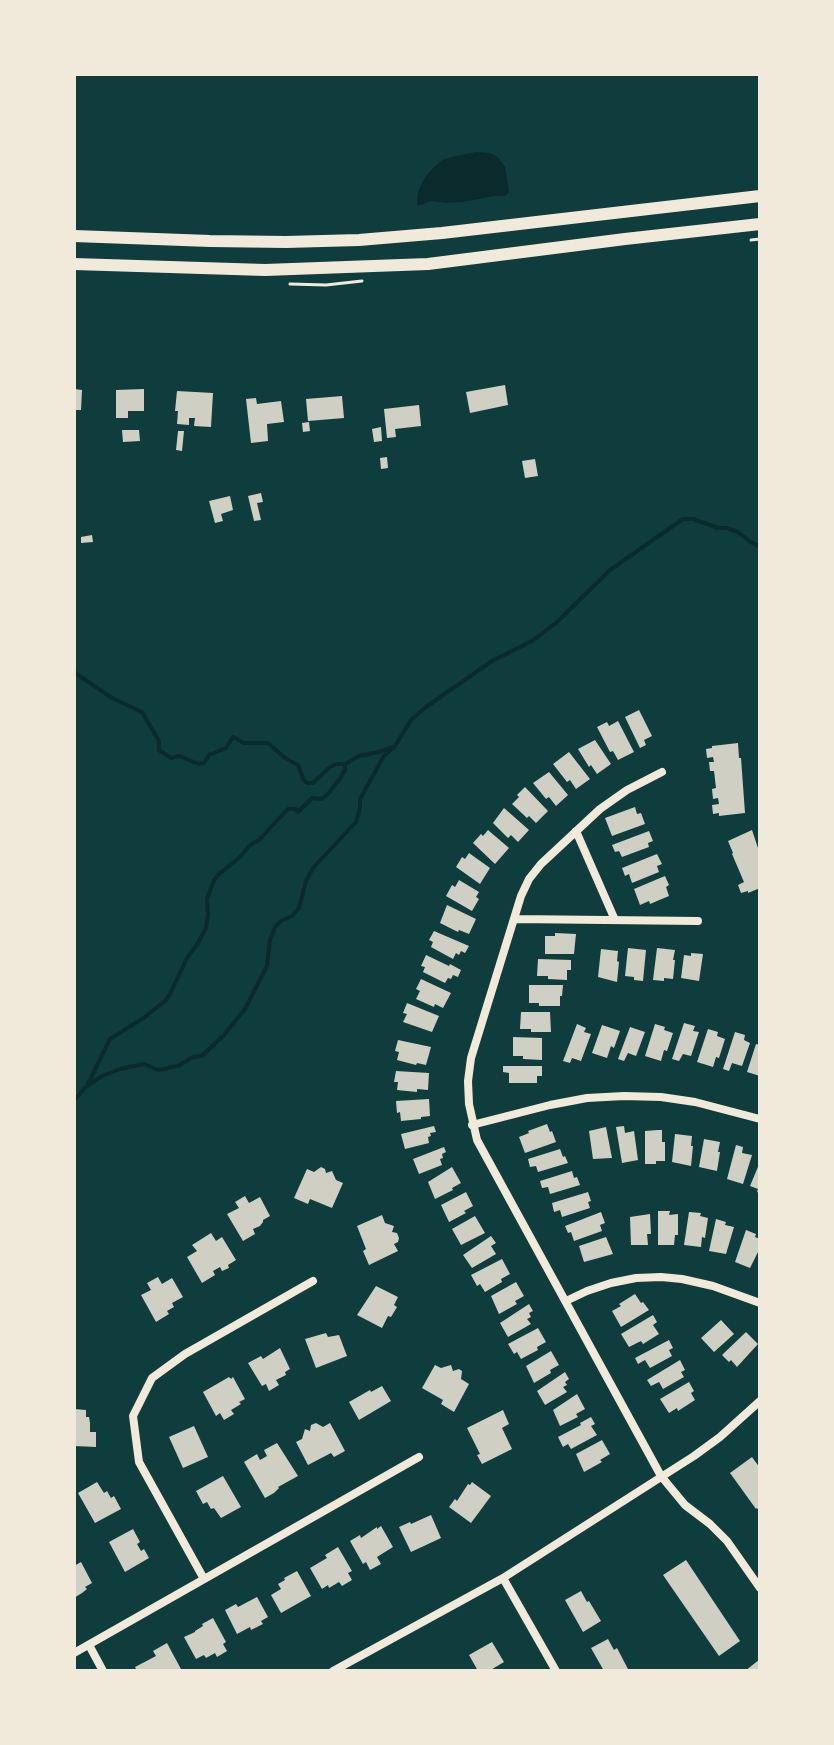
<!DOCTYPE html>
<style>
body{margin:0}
#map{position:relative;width:834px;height:1745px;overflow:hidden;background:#0f3d3e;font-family:Cabin,sans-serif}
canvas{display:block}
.frame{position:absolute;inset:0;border:76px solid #f1e9da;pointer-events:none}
</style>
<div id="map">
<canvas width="834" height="1745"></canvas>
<div class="frame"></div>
</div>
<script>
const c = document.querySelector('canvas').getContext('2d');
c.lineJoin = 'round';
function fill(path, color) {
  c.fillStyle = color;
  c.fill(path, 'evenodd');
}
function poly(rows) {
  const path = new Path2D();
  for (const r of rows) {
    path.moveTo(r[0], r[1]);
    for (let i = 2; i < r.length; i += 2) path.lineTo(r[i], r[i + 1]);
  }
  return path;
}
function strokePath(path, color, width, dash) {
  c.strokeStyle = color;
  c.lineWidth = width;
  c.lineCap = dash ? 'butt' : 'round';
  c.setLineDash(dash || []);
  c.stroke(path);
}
const water = poly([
 [476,152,490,153,498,157,505,167,509,190,508,194,504,196,494,196,463,202,446,203,431,201,418,206,417,202,418,192,425,177,433,168,442,160,456,156]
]);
const stream = poly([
 [74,672,112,698,142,712,159,741,159,750,171,758,179,756,199,764,204,763,209,755,226,748,233,737,244,743,268,743,285,758,298,765,303,779,307,783,313,783,330,767,337,764,345,764,359,756,379,752,393,747],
 [88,1084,110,1039,145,1017,165,1001,170,994,187,958,198,943,206,928,208,915,207,899,214,880,219,874,240,857,250,845,259,840,288,809,295,809,298,812,312,798,322,799,328,794,341,777,345,770,345,764],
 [74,1100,87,1086,102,1076,120,1069,144,1064,158,1070,178,1066,193,1057,202,1056,224,1035,245,1009,267,966,270,940,275,927,281,921,292,916,299,908,306,881,313,868,356,822,360,808,360,799,384,756,395,746,411,720,426,707,492,661,532,641,557,622,610,570,683,519,693,519,718,528,727,528,738,532,749,541,760,547]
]);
const building = poly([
 [505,385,508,405,470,413,466,392],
 [74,389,82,390,81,410,74,410],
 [144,389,144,411,128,411,128,418,116,418,116,390],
 [177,391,213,393,211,427,194,426,195,418,189,418,189,425,177,424,178,411,175,411],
 [342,396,344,418,308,421,306,399],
 [256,398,257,404,281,401,284,422,267,424,268,441,251,443,246,399],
 [419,405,421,426,395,429,396,437,387,438,384,409],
 [309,422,310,431,303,432,302,423],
 [381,427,382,441,374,442,372,429],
 [122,430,139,430,140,441,123,442],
 [178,431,184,431,182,451,176,450],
 [387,457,388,468,381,469,380,458],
 [535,459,538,476,525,478,522,461],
 [261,493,263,502,257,503,261,520,254,521,248,496],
 [230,496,233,510,221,514,223,521,215,523,209,501],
 [92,535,93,542,81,543,81,537],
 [639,710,652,736,644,740,646,745,640,748,625,717],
 [618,721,634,752,618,760,613,751,610,752,597,727,607,722,609,726],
 [595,740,611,764,597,774,591,765,589,767,578,749],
 [738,743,739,758,741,758,745,813,719,816,719,813,713,814,712,805,719,804,718,798,713,799,712,789,716,788,714,771,710,771,709,762,714,762,713,757,707,758,706,749,712,748,712,746],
 [569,752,590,779,576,789,570,780,567,782,553,764],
 [549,772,568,795,556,806,549,797,546,799,533,783],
 [525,787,548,811,536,823,529,816,527,818,512,804,519,797,517,795],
 [635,807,637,814,641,813,645,824,612,836,605,818],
 [504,808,529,830,518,842,511,835,508,838,493,823],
 [488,830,509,848,495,864,473,843,481,834,483,836],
 [752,830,760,854,760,888,748,893,748,891,741,893,738,885,744,882,732,854,733,853,728,841],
 [649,831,653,841,648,843,649,847,622,857,619,851,615,852,612,845],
 [469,853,490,868,480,884,456,867,462,857,465,859],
 [657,854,662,864,657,866,659,872,632,883,629,874,625,876,622,868],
 [665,876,669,885,666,887,669,896,650,904,649,901,640,905,634,889],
 [459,880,479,892,476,897,479,899,472,911,446,896,452,885,455,887],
 [447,905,476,919,469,934,459,930,458,932,440,923],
 [434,931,469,946,465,953,461,951,459,955,456,953,453,959,431,947,433,942,429,940],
 [555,933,576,934,574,954,545,954,545,936,555,936],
 [628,948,646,950,643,981,634,980,634,977,625,976],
 [657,948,675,950,673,960,675,960,673,979,664,978,664,981,653,980],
 [601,949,618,951,617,961,619,962,617,982,598,977],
 [691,953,703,954,699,981,681,978,684,955,691,956],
 [426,955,449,966,450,964,461,970,458,977,453,975,451,979,448,978,445,983,423,972,425,967,421,966],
 [538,959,571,960,571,970,567,970,567,980,548,979,548,976,537,976],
 [421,979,451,993,443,1008,435,1004,434,1007,416,999,420,991,416,989],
 [529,985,563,985,562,996,560,996,560,1006,539,1006,539,1003,529,1003],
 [407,1003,439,1016,432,1032,403,1022,407,1014,403,1013],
 [521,1012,550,1012,551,1032,531,1032,531,1029,520,1029],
 [684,1023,695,1026,693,1031,699,1032,691,1056,683,1054,679,1061,672,1059],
 [577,1024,586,1028,584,1032,591,1034,581,1061,572,1058,570,1063,563,1061],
 [655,1024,665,1027,664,1030,673,1033,667,1051,664,1050,661,1061,645,1056],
 [602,1025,620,1031,614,1048,611,1046,607,1058,592,1053],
 [630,1027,645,1032,636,1056,628,1053,624,1061,618,1059],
 [708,1029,718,1032,717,1036,725,1039,719,1058,716,1057,713,1067,697,1062],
 [735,1032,745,1035,744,1040,750,1043,742,1066,732,1063,729,1071,723,1069],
 [513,1037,542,1038,542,1060,523,1059,523,1056,513,1056],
 [398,1040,431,1047,426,1065,417,1063,416,1065,397,1060,399,1052,395,1051],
 [756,1044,760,1045,760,1076,747,1072],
 [503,1066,542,1066,542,1076,537,1076,537,1083,509,1083,509,1073,503,1072],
 [396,1071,429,1073,428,1090,417,1089,417,1092,397,1090,398,1082,394,1082],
 [429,1099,430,1116,421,1117,421,1119,401,1121,400,1112,397,1113,396,1101],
 [547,1124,550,1132,552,1131,556,1142,525,1153,519,1137,529,1133,528,1131],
 [434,1126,436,1132,430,1133,431,1136,428,1137,429,1143,405,1149,401,1134],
 [624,1126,625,1133,634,1131,638,1160,622,1163,616,1127],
 [606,1127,612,1158,593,1159,589,1131],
 [658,1130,662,1130,662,1142,665,1142,665,1161,656,1161,656,1164,645,1164,645,1131],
 [675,1134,692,1136,691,1146,693,1146,691,1166,672,1162],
 [704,1139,720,1142,718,1152,720,1152,717,1171,699,1167],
 [736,1145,743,1147,742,1153,752,1155,743,1184,727,1179],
 [444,1147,446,1152,442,1154,443,1158,440,1159,442,1165,419,1174,413,1159],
 [560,1149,563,1157,565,1156,568,1163,538,1172,536,1166,530,1167,528,1159],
 [760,1162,760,1193,757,1192,758,1189,750,1186],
 [321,1167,325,1169,326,1173,332,1171,336,1180,343,1183,332,1208,310,1199,308,1204,294,1198,307,1169,314,1172],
 [452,1167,461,1183,452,1188,453,1190,435,1199,428,1182],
 [572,1171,574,1178,577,1177,580,1185,550,1194,548,1187,542,1188,540,1181],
 [466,1192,473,1206,464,1211,466,1213,449,1222,441,1205],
 [588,1192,591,1201,588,1202,590,1208,562,1217,560,1210,554,1212,552,1203],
 [245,1196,249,1203,260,1197,270,1216,263,1220,263,1222,260,1226,253,1229,255,1234,243,1241,227,1214,239,1208,235,1202],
 [658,1211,670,1211,669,1215,678,1214,678,1235,675,1235,674,1245,658,1245],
 [601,1212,605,1223,600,1225,602,1231,574,1241,571,1232,568,1233,565,1226],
 [689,1212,701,1213,700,1216,708,1218,705,1238,702,1237,701,1247,684,1245],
 [650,1214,651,1234,647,1234,648,1245,631,1245,630,1217],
 [382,1215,385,1223,394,1226,392,1232,397,1233,399,1238,398,1242,394,1244,398,1251,369,1265,363,1251,366,1249,357,1226],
 [475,1216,485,1233,461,1245,452,1229],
 [716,1219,726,1222,725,1225,734,1227,726,1254,709,1251],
 [746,1230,756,1234,755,1237,760,1239,760,1248,750,1268,735,1262],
 [211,1233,216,1241,222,1237,236,1260,228,1265,229,1268,222,1271,220,1267,213,1271,215,1275,202,1283,187,1257,197,1251,192,1245],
 [491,1236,496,1243,491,1246,496,1254,472,1268,463,1255],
 [606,1237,613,1254,584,1262,579,1246],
 [502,1259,510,1274,501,1279,502,1282,485,1292,480,1284,477,1286,471,1275],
 [158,1277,162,1284,172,1278,183,1297,172,1303,174,1307,167,1311,169,1314,156,1322,141,1295,151,1290,147,1283],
 [516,1282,524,1296,515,1301,517,1304,499,1314,491,1296],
 [376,1286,398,1297,394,1305,397,1307,391,1317,388,1316,382,1328,357,1315],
 [635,1294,641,1303,643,1302,649,1310,621,1327,612,1311,621,1306,619,1304],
 [529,1304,533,1311,529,1313,531,1317,527,1319,531,1324,508,1337,500,1323],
 [653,1315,657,1322,653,1325,659,1334,643,1344,641,1341,629,1347,621,1334],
 [721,1320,734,1334,714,1352,701,1338],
 [538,1328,546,1342,537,1347,538,1350,521,1359,517,1352,514,1354,508,1344],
 [746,1332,758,1344,737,1367,731,1360,729,1362,722,1355],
 [326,1333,328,1337,339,1335,347,1356,316,1368,305,1339],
 [669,1340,673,1348,669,1350,672,1356,650,1368,645,1360,638,1364,635,1358],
 [280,1348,290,1369,285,1372,286,1375,276,1380,279,1385,269,1391,266,1384,262,1386,248,1363,261,1356,263,1359],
 [551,1351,559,1365,550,1370,551,1373,534,1383,526,1366],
 [680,1360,685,1370,681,1372,684,1377,663,1389,659,1382,651,1386,647,1380],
 [435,1365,441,1368,451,1365,453,1371,459,1369,462,1371,461,1379,469,1384,454,1412,441,1404,443,1400,422,1388],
 [565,1372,569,1379,565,1382,567,1385,563,1387,567,1392,545,1405,537,1391],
 [229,1377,231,1379,233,1377,245,1399,239,1402,241,1404,231,1410,234,1414,224,1420,220,1413,216,1416,203,1392],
 [689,1382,694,1391,691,1393,695,1400,678,1411,677,1408,669,1413,660,1399],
 [382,1386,391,1401,359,1420,349,1402,370,1390,371,1392],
 [577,1394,585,1409,576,1414,578,1417,560,1426,553,1410],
 [74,1409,86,1410,86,1417,89,1417,90,1423,90,1432,96,1432,96,1447,74,1446],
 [503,1410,509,1424,502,1428,512,1449,482,1464,477,1455,480,1454,467,1428],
 [591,1417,595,1424,591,1426,597,1435,571,1449,568,1444,563,1447,558,1437,581,1425,580,1423],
 [316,1423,323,1427,330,1423,345,1451,334,1457,331,1453,308,1465,296,1442,302,1439,305,1429,310,1431,311,1425],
 [194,1426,208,1457,183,1468,169,1437],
 [602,1440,610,1454,600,1460,602,1462,584,1472,576,1454],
 [277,1443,298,1476,278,1487,279,1488,274,1493,265,1498,244,1462,257,1454,260,1460,267,1456,264,1450],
 [752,1457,760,1468,760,1512,757,1508,756,1509,730,1473],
 [223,1476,241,1507,221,1518,214,1508,211,1509,207,1502,203,1504,196,1491],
 [97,1482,104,1493,107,1491,111,1498,114,1496,121,1509,95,1523,78,1493],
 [472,1482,491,1496,471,1523,449,1507,455,1499,457,1501,468,1484,470,1485],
 [431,1515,441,1538,411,1552,399,1527,410,1522,411,1524],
 [381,1526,393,1547,377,1557,381,1564,370,1570,366,1562,363,1564,350,1541,360,1535,361,1538,377,1527,377,1529],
 [133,1529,140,1542,137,1544,141,1551,144,1549,149,1558,125,1572,109,1542],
 [338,1547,352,1571,348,1573,352,1580,342,1586,339,1582,329,1588,328,1585,322,1589,310,1568,327,1558,325,1555],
 [686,1560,740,1641,719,1656,663,1575],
 [81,1562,92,1583,85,1587,87,1589,82,1593,74,1598,74,1566],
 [297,1571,311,1596,281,1613,271,1595,281,1589,278,1584,285,1580,284,1578],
 [581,1591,587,1602,589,1601,601,1621,583,1632,565,1600],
 [257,1597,268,1617,261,1621,263,1624,251,1630,250,1627,237,1634,225,1610,236,1604,238,1607],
 [213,1618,226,1642,223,1644,227,1651,217,1657,215,1653,206,1658,204,1655,196,1659,184,1637,195,1632,195,1631,203,1626,202,1624],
 [608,1639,614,1650,617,1648,628,1669,625,1671,604,1671,591,1648],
 [492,1642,504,1662,489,1671,478,1671,469,1655],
 [167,1643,182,1671,137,1671,135,1667,156,1656,153,1651],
 [760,1659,760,1671,745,1671]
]);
const path = poly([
 [751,240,760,239],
 [290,284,326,285,362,281]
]);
const minor = poly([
 [662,772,627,790,600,809,541,864,529,879,521,896,471,1058,468,1081,469,1104,477,1140,661,1476,685,1505,710,1524,727,1541,760,1588],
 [576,831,615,920],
 [514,919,698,921],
 [472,1125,550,1105,587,1098,624,1096,661,1097,695,1102,760,1119],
 [566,1301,587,1291,611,1283,636,1278,661,1277,682,1279,713,1286,760,1303],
 [503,1578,556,1671],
 [204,1579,139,1462,133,1416,152,1378,185,1354,313,1281],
 [89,1645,103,1671],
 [74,1653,419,1457],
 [333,1671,503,1578,694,1456,720,1437,760,1401]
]);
const primary = poly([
 [74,236,210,241,286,242,359,240,442,233,760,196],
 [74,264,265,270,428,264,625,239,760,224]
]);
fill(water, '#0a2a2b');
strokePath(stream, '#0a2a2b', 4);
fill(building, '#cfcfc3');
strokePath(path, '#f1e9da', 3);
strokePath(minor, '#f1e9da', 8);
strokePath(primary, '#f1e9da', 12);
</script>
